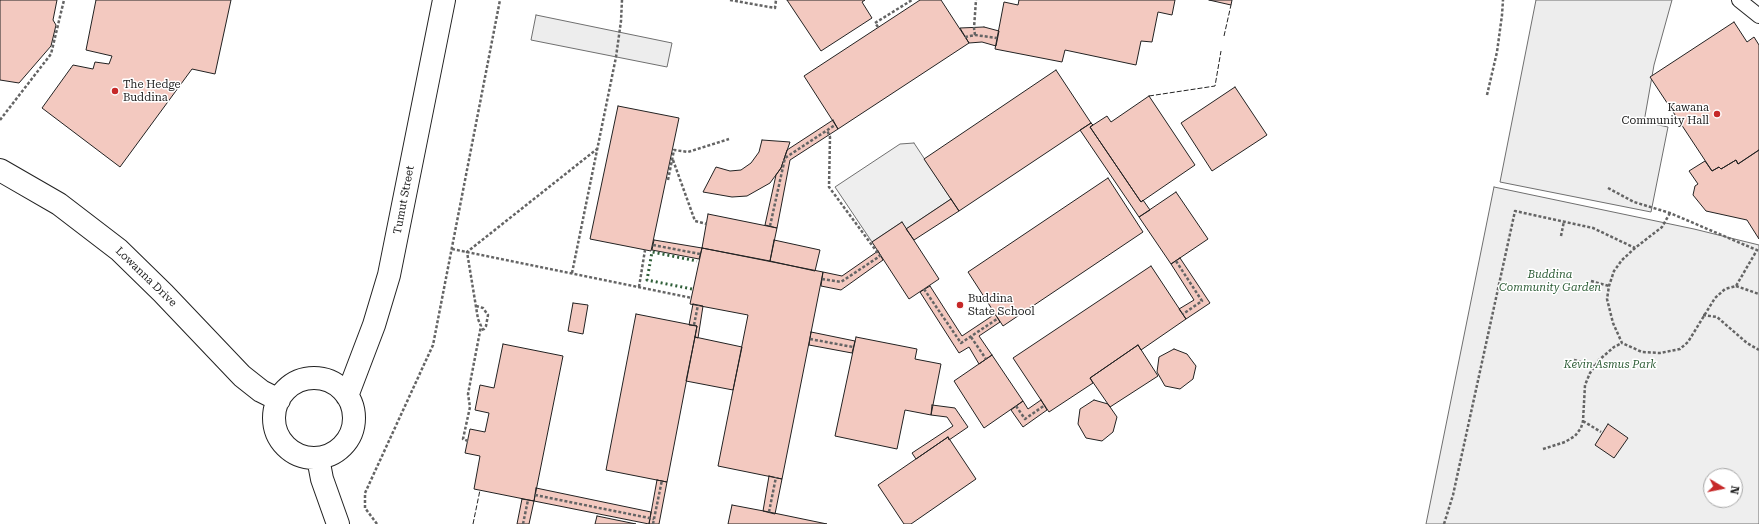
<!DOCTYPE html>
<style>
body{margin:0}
#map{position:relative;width:1759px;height:524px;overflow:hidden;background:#fff;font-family:"Roboto Serif",serif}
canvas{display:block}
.north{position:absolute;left:1703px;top:468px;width:40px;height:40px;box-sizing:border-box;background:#fff;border:1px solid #a7a7a7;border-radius:50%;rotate:100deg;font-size:11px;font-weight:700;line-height:16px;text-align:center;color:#222}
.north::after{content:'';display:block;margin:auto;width:14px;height:18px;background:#c62828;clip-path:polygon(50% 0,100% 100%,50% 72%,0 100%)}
</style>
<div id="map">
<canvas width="1759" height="524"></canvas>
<div class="north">N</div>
</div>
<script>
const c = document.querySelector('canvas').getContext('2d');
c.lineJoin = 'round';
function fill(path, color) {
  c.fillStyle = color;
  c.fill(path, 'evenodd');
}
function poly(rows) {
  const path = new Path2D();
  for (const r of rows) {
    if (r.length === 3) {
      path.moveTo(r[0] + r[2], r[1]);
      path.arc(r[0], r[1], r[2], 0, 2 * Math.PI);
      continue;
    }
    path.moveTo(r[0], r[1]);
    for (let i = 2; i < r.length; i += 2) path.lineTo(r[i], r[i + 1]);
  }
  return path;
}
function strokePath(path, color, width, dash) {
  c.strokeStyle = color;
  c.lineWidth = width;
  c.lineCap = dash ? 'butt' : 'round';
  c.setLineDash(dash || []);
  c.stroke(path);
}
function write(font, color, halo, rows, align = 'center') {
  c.font = font + ' "Roboto Serif",serif';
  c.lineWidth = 3;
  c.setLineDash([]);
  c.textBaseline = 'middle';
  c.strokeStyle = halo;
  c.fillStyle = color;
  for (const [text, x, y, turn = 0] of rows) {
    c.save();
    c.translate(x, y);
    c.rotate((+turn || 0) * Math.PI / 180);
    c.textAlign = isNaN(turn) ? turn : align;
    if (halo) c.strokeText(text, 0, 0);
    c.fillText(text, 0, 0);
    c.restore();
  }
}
const green = poly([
 [914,143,951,199,906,229,902,222,872,242,835,187,900,144,914,143],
 [1494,187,1694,229,1759,245,1759,524,1426,524,1494,187],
 [1711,476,1735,476,1735,500,1711,500,1711,476]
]);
const parking = poly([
 [1536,0,1672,0,1654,65,1644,122,1668,127,1651,212,1500,182,1536,0],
 [536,15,672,43,667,67,531,40,536,15]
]);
const building = poly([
 [0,0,57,0,53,20,56,25,51,46,19,83,0,80,0,0],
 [96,0,231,0,215,74,192,69,120,167,42,108,73,65,93,69,95,62,109,64,112,56,86,50,96,0],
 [787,0,865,0,862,2,872,18,821,51,787,0],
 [920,0,941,0,969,43,838,129,804,76,920,0],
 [1019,0,1175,0,1172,15,1158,12,1152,42,1141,41,1136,65,1065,50,1062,62,995,49,1004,2,1018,5,1019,0],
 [1209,0,1232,0,1231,5,1209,0],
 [1734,22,1747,42,1754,37,1759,45,1759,150,1738,164,1736,160,1721,169,1719,167,1712,171,1650,77,1734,22],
 [984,27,999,31,996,46,982,42,969,43,960,28,984,27],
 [1056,70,1091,123,959,211,924,159,1056,70],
 [1235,87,1267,135,1212,171,1181,123,1235,87],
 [1149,96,1195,165,1141,202,1090,127,1107,116,1111,122,1149,96],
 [618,106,679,118,651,251,590,239,618,106],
 [833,120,838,129,790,160,777,228,765,225,776,175,781,168,787,150,833,120],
 [1091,123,1093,125,1090,127,1141,202,1143,200,1150,210,1139,217,1080,130,1091,123],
 [762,140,790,142,781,168,770,183,747,196,732,197,703,192,716,167,730,171,741,170,751,163,759,152,762,140],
 [1759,150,1759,239,1747,220,1706,211,1693,195,1695,186,1698,184,1689,171,1705,161,1712,171,1719,167,1721,169,1736,160,1738,164,1759,150],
 [1108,178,1143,232,1003,326,968,272,1108,178],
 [1176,192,1208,239,1171,264,1139,217,1176,192],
 [951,199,959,211,914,240,906,229,951,199],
 [708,214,777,228,770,261,702,248,708,214],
 [902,222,939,279,909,299,872,242,902,222],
 [654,240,702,248,699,259,652,250,654,240],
 [774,240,820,250,815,271,770,261,774,240],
 [702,248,823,272,782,479,718,466,748,315,690,304,702,248],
 [878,251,883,260,841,290,821,286,823,272,842,276,878,251],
 [1180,258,1210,303,1186,319,1179,309,1194,300,1171,264,1180,258],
 [1151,266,1186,319,1141,350,1138,345,1090,378,1093,383,1049,412,1013,358,1151,266],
 [930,286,962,336,995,314,1000,322,979,336,992,355,979,364,969,347,959,353,920,292,930,286],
 [573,303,588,305,583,334,568,331,573,303],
 [693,304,703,306,698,338,695,337,697,326,689,325,693,304],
 [636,314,697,326,667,482,606,470,636,314],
 [811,332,855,341,852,353,809,345,811,332],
 [695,337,742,347,733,390,686,381,695,337],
 [856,337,917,349,915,359,941,364,931,415,905,410,897,449,835,436,856,337],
 [503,344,563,356,534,501,474,489,480,456,465,453,470,429,485,432,489,413,475,410,480,385,494,388,503,344],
 [1138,345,1158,376,1110,407,1090,378,1138,345],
 [1174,349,1187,354,1196,366,1193,379,1180,389,1165,386,1157,372,1159,357,1174,349],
 [992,355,1023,401,984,428,954,381,992,355],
 [1041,400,1047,410,1023,427,1011,410,1023,401,1028,409,1041,400],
 [1094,400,1108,404,1117,417,1113,432,1102,441,1086,438,1078,424,1080,409,1094,400],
 [932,405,955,408,968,427,949,440,948,437,916,459,912,453,953,426,947,417,931,415,932,405],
 [1608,424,1628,438,1614,458,1595,445,1608,424],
 [948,437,976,479,911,524,904,524,878,485,948,437],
 [769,476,782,479,775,514,763,511,769,476],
 [657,480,667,482,659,524,649,524,657,480],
 [536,488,651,512,649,524,534,501,536,488],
 [522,499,534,501,529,524,517,524,522,499],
 [732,505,769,512,827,524,728,524,732,505],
 [597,516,636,524,595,524,597,516]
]);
const path = poly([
 [730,0,775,8,776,0],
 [878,27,875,23,912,0],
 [975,35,974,28,976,0],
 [965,37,975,35,997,38],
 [1487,95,1497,52,1502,15,1503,0],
 [0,120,51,54,64,0],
 [673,160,695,221,707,224],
 [668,180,674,150,688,152,729,139],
 [1608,188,1634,202,1670,213,1759,251],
 [1670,213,1662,227,1635,248,1622,260,1614,271,1609,286,1607,299,1613,323,1622,343,1642,352,1660,353,1680,349,1688,342,1715,298,1725,289,1736,286,1757,250],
 [770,226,785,158,835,125],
 [1561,236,1564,221],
 [653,245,700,254],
 [452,249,692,298],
 [1176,261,1202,301,1183,314],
 [572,273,616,57,621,21,622,0],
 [822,279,841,282,880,256,829,187,830,137,827,130],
 [1591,281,1609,286],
 [1736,286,1759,294],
 [639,287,645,250],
 [924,289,961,343,997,319],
 [476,306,483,308,488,315,486,326,484,329,481,330],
 [1703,315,1717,317,1747,343,1759,350],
 [694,325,698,305],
 [971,337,986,359],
 [810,339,853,347],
 [1574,360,1595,366],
 [1016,406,1025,419,1045,405],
 [1583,421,1601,432],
 [468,441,463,439,470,407,468,394,481,326,478,319,467,252,597,149],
 [1543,449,1565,442,1575,436,1581,428,1583,421,1585,385,1590,373,1599,360,1614,347,1622,343],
 [535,495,654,519],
 [769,512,776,477],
 [377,524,365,508,365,493,433,345,500,0],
 [523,524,528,500],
 [653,524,662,480],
 [1444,524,1453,495,1515,211,1593,228,1635,248]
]);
const lane = poly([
 [1739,0,1759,16]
]);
const street = poly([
 [0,170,59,204,119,250,163,293,242,376,261,391,279,400],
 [314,418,40],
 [347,396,374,325,389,275,444,0],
 [318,458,322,479,338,524]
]);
const hedge = poly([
 [692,289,647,280,652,252,697,261]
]);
const fence = poly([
 [1224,36,1231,5],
 [1149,96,1215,86,1221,51],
 [473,524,480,490]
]);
const markers = [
 [115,91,4,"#c62828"],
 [1717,114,4,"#c62828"],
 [960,305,4,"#c62828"]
];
const poiNames = [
 ["The Hedge",123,85],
 ["Buddina",123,98],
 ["Kawana",1709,108,"right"],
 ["Community Hall",1709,121,"right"],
 ["Buddina",968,299],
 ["State School",968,312]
];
const streetNames = [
 ["Tumut Street",404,200,-79],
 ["Lowanna Drive",146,277,44]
];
const parkNames = [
 ["Buddina",1550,275],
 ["Community Garden",1550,288],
 ["Kevin Asmus Park",1610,365]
];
fill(green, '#eee');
strokePath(green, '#6f6f6f', 1);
fill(parking, '#ededed');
strokePath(parking, '#6f6f6f', 1);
fill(building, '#f3c9c0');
strokePath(building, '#222', 1);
strokePath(lane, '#222', 16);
strokePath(street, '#222', 24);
strokePath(path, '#646464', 2.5, [3, 2]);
strokePath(lane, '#fff', 14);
strokePath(street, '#fff', 22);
strokePath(hedge, '#2f5e38', 3, [2, 3]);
strokePath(fence, '#222', 1, [5, 2]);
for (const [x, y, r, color] of markers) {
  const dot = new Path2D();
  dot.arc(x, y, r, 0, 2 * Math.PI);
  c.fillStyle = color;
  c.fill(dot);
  strokePath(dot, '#fff', 1.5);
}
write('11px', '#222', '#fff', poiNames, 'left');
write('11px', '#222', '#fff', streetNames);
write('italic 11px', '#2f5e38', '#fff', parkNames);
</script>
